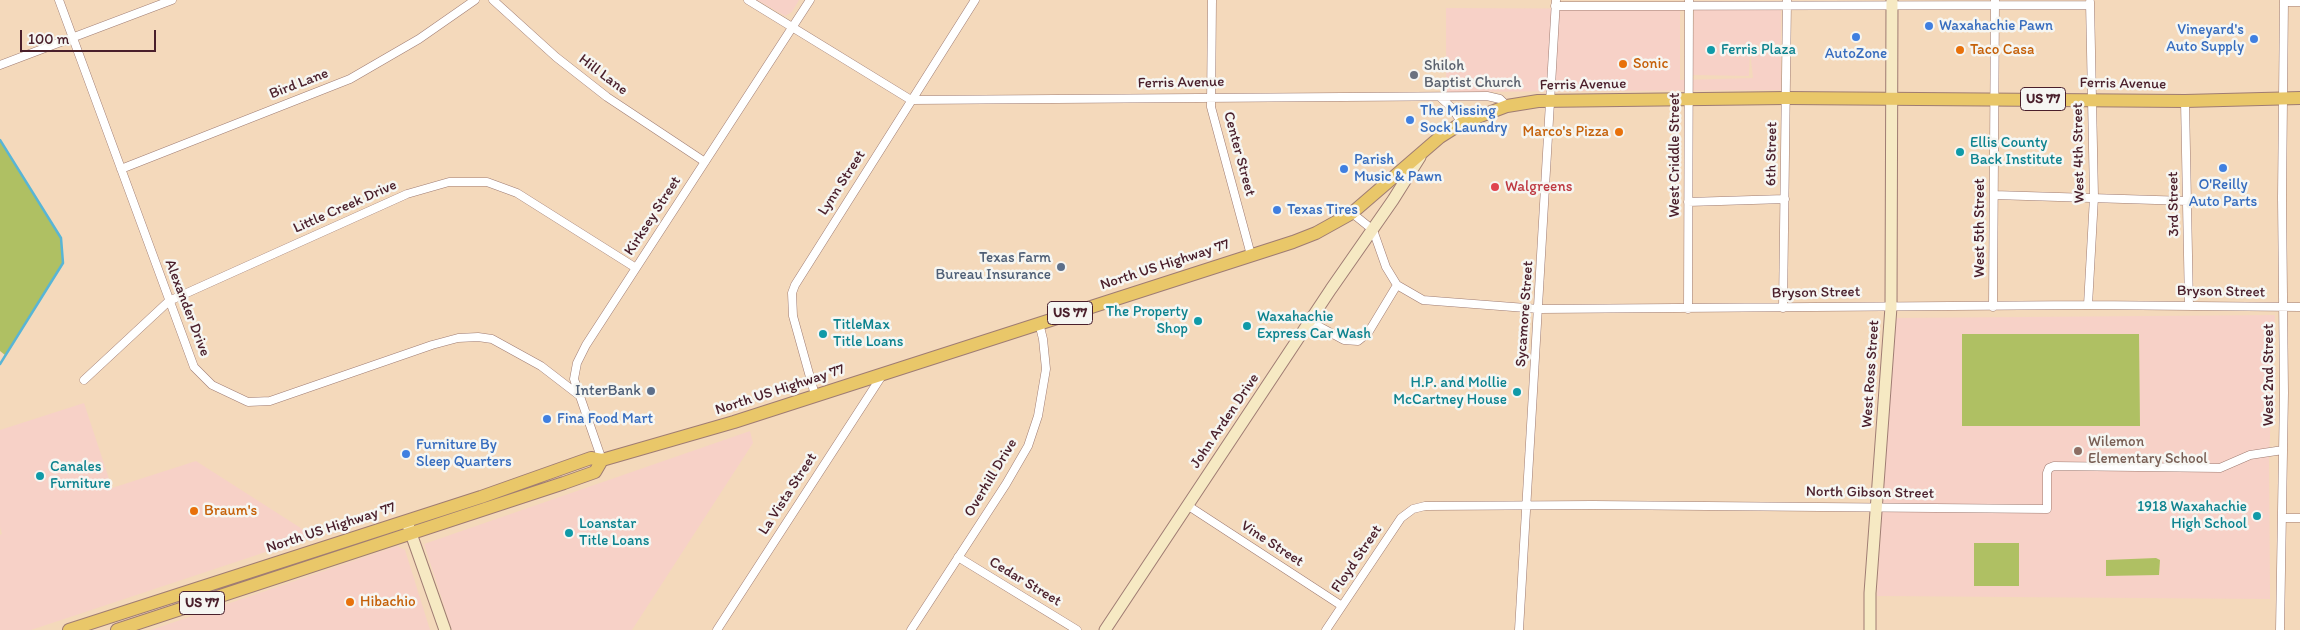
<!DOCTYPE html>
<style>
body{margin:0}
#map{position:relative;width:2300px;height:630px;overflow:hidden;background:#f4d9bb;font-family:Itim,sans-serif}
canvas{display:block}
.scale{position:absolute;left:20px;top:30px;width:136px;height:22px;box-sizing:border-box;border:2px solid #4a1f2b;border-top:0;padding-left:6px;font-size:15px;line-height:18px;white-space:nowrap;color:#4a1f2b;-webkit-text-stroke:4px #f6f6f2;paint-order:stroke}
</style>
<div id="map">
<canvas width="2300" height="630"></canvas>
<div class="scale">100 m</div>
</div>
<script>
const c = document.querySelector('canvas').getContext('2d');
c.lineJoin = 'round';
function fill(path, color) {
  c.fillStyle = color;
  c.fill(path, 'evenodd');
}
function poly(rows) {
  const path = new Path2D();
  for (const r of rows) {
    path.moveTo(r[0], r[1]);
    for (let i = 2; i < r.length; i += 2) path.lineTo(r[i], r[i + 1]);
  }
  return path;
}
function strokePath(path, color, width, dash) {
  c.strokeStyle = color;
  c.lineWidth = width;
  c.lineCap = dash ? 'butt' : 'round';
  c.setLineDash(dash || []);
  c.stroke(path);
}
function write(font, color, halo, rows, align = 'center') {
  c.font = font + ' Itim,sans-serif';
  c.lineWidth = 5;
  c.setLineDash([]);
  c.textBaseline = 'middle';
  c.strokeStyle = halo;
  c.fillStyle = color;
  for (const [text, x, y, turn = 0] of rows) {
    c.save();
    c.translate(x, y);
    c.rotate((+turn || 0) * Math.PI / 180);
    c.textAlign = isNaN(turn) ? turn : align;
    if (halo) c.strokeText(text, 0, 0);
    c.fillText(text, 0, 0);
    c.restore();
  }
}
const built = poly([
 [757,0,799,0,792,12,785,16],
 [1446,8,1680,9,1680,80,1753,78,1750,50,1749,76,1692,75,1694,10,1781,9,1781,44,1750,46,1750,49,1781,47,1781,90,1446,92],
 [2275,315,2269,458,2270,599,1877,596,1893,324,1897,318],
 [84,403,112,488,196,461,310,534,311,537,31,630,0,630,0,535,2,534,0,527,0,430],
 [750,431,753,443,632,630,452,630,424,544],
 [397,546,405,550,430,630,151,630]
]);
const green = poly([
 [0,140,61,238,63,263,5,355,0,351],
 [1962,334,2139,334,2140,426,1962,426],
 [1974,543,2019,543,2019,586,1974,586],
 [2156,558,2160,560,2159,575,2106,576,2106,560]
]);
const stream = poly([
 [0,140,61,238,63,263,0,364]
]);
const street = poly([
 [59,0,194,367,212,385,248,402,270,401,432,345,458,338,478,337,492,339,541,366,580,396],
 [493,0,556,57,607,97,705,162],
 [748,0,911,100,1487,96,1500,99,1507,106],
 [1212,0,1211,107,1251,255],
 [2284,2,2300,2],
 [1555,6,2090,5],
 [0,65,172,0],
 [1441,98,1452,108,1462,123],
 [2185,101,2189,306],
 [121,169,350,79,419,39,475,0],
 [1994,195,2188,201],
 [1688,202,1785,199],
 [1352,213,1373,230,1386,267,1397,285,1423,300,1435,301,1539,309,2088,305,2300,307],
 [2088,305,2094,197,2090,2],
 [1993,307,1995,1],
 [1783,308,1787,0],
 [1688,309,1689,0],
 [1309,321,1344,340,1358,341,1368,333,1397,285],
 [84,380,169,301,407,194,449,182,487,182,517,193,636,268],
 [815,395,793,316,792,293,795,285,975,0],
 [602,460,574,379,577,363,586,345,810,0],
 [1187,505,1342,606],
 [2282,518,2300,518],
 [958,557,1077,630],
 [717,630,883,374],
 [911,630,1006,484,1028,446,1038,416,1046,369,1043,339,1039,323],
 [1326,630,1401,518,1413,509,1425,506,1593,505,2047,509,2047,473,2049,468,2054,466,2220,468,2250,455,2283,450],
 [1519,630,1556,0],
 [2280,630,2284,393,2282,198,2284,0]
]);
const secondary = poly([
 [408,525,445,630],
 [1105,630,1331,289,1393,200,1420,157],
 [1870,630,1870,593,1891,307,1892,0]
]);
const primary = poly([
 [69,630,481,497,591,458,602,460,734,422,1293,242,1316,233,1352,213,1440,137,1462,123,1507,106,1538,101,1786,98,2185,101,2300,98],
 [117,630,564,483,595,472,602,460]
]);
const markers = [
 [1929,26,5,"#3f7fe0"],
 [1856,37,5,"#3f7fe0"],
 [2254,39,5,"#3f7fe0"],
 [1711,50,5,"#0f9aa8"],
 [1960,50,5,"#e8710a"],
 [1623,64,5,"#e8710a"],
 [1414,75,5,"#6b7280"],
 [1410,120,5,"#3f7fe0"],
 [1619,132,5,"#e8710a"],
 [1960,152,5,"#0f9aa8"],
 [2223,168,5,"#3f7fe0"],
 [1344,169,5,"#3f7fe0"],
 [1495,187,5,"#e0444e"],
 [1277,210,5,"#3f7fe0"],
 [1061,267,5,"#5c6f8a"],
 [1198,321,5,"#0f9aa8"],
 [1247,326,5,"#0f9aa8"],
 [823,334,5,"#0f9aa8"],
 [651,391,5,"#5c6f8a"],
 [1517,392,5,"#0f9aa8"],
 [547,419,5,"#3f7fe0"],
 [2078,451,5,"#8d6e63"],
 [406,454,5,"#3f7fe0"],
 [40,476,5,"#0f9aa8"],
 [194,511,5,"#e8710a"],
 [2257,516,5,"#0f9aa8"],
 [569,533,5,"#0f9aa8"],
 [350,602,5,"#e8710a"]
];
const shields = [
 [2043,99,45],
 [1070,313,45],
 [202,603,45]
];
const shieldNames = [
 ["US 77",2043,99],
 ["US 77",1070,313],
 ["US 77",202,603]
];
const shopNames = [
 ["Waxahachie Pawn",1939,26],
 ["Vineyard's",2244,30,"right"],
 ["Auto Supply",2244,47,"right"],
 ["AutoZone",1856,54,"center"],
 ["The Missing",1420,111],
 ["Sock Laundry",1420,128],
 ["Parish",1354,160],
 ["Music & Pawn",1354,177],
 ["O'Reilly",2223,185,"center"],
 ["Auto Parts",2223,202,"center"],
 ["Texas Tires",1287,210],
 ["Fina Food Mart",557,419],
 ["Furniture By",416,445],
 ["Sleep Quarters",416,462]
];
const cultureNames = [
 ["Ferris Plaza",1721,50],
 ["Ellis County",1970,143],
 ["Back Institute",1970,160],
 ["The Property",1188,312,"right"],
 ["Shop",1188,329,"right"],
 ["Waxahachie",1257,317],
 ["Express Car Wash",1257,334],
 ["TitleMax",833,325],
 ["Title Loans",833,342],
 ["H.P. and Mollie",1507,383,"right"],
 ["McCartney House",1507,400,"right"],
 ["Canales",50,467],
 ["Furniture",50,484],
 ["1918 Waxahachie",2247,507,"right"],
 ["High School",2247,524,"right"],
 ["Loanstar",579,524],
 ["Title Loans",579,541]
];
const foodNames = [
 ["Taco Casa",1970,50],
 ["Sonic",1633,64],
 ["Marco's Pizza",1609,132,"right"],
 ["Braum's",204,511],
 ["Hibachio",360,602]
];
const worshipNames = [
 ["Shiloh",1424,66],
 ["Baptist Church",1424,83]
];
const streetNames = [
 ["Hill Lane",603,75,37],
 ["Ferris Avenue",1181,83,-1],
 ["Bird Lane",299,84,-21],
 ["Ferris Avenue",2123,84,1],
 ["Ferris Avenue",1583,85,-1],
 ["West 4th Street",2079,153,-91],
 ["Center Street",1239,154,75],
 ["6th Street",1772,154,-89],
 ["West Criddle Street",1675,155,-90],
 ["Lynn Street",842,183,-57],
 ["3rd Street",2174,204,-91],
 ["Little Creek Drive",345,207,-24],
 ["Kirksey Street",653,216,-57],
 ["West 5th Street",1980,228,-90],
 ["North US Highway 77",1165,265,-18],
 ["Bryson Street",2221,292,1],
 ["Bryson Street",1816,293,-1],
 ["Alexander Drive",187,308,69],
 ["Sycamore Street",1525,314,-86],
 ["West Ross Street",1871,374,-86],
 ["West 2nd Street",2269,375,-90],
 ["North US Highway 77",780,390,-18],
 ["John Arden Drive",1225,421,-56],
 ["Overhill Drive",991,478,-59],
 ["North Gibson Street",1870,493,1],
 ["La Vista Street",788,494,-57],
 ["North US Highway 77",331,528,-18],
 ["Vine Street",1272,544,33],
 ["Floyd Street",1357,559,-56],
 ["Cedar Street",1025,582,31]
];
const healthNames = [
 ["Walgreens",1505,187]
];
const serviceNames = [
 ["Texas Farm",1051,258],
 ["Bureau Insurance",1051,275],
 ["InterBank",641,391]
];
const educationNames = [
 ["Wilemon",2088,442],
 ["Elementary School",2088,459]
];
fill(built, '#f7d1c7');
fill(green, '#afc063');
strokePath(stream, '#58b5d6', 2.5);
strokePath(street, '#9f7c73', 9);
strokePath(secondary, '#9f7c73', 13);
strokePath(primary, '#9f7c73', 14);
strokePath(street, '#fff', 8);
strokePath(secondary, '#f6e9c3', 11);
strokePath(primary, '#e9c769', 12);
for (const [x, y, r, color] of markers) {
  const dot = new Path2D();
  dot.arc(x, y, r, 0, 2 * Math.PI);
  c.fillStyle = color;
  c.fill(dot);
  strokePath(dot, '#f6f6f2', 2);
}
for (const [x, y, w] of shields) {
  const box = new Path2D();
  box.roundRect(x - w / 2, y - 11.5, w, 23, 4);
  c.fillStyle = '#f6f6f2';
  c.fill(box);
  strokePath(box, '#4a1f2b', 1);
}
write('bold 14px', '#4a1f2b', null, shieldNames);
write('15px', '#366cbe', '#f6f6f2', shopNames, 'left');
write('15px', '#0d838f', '#f6f6f2', cultureNames, 'left');
write('15px', '#c56008', '#f6f6f2', foodNames, 'left');
write('15px', '#5b616d', '#f6f6f2', worshipNames, 'left');
write('15px', '#4a1f2b', '#f6f6f2', streetNames);
write('15px', '#be3a42', '#f6f6f2', healthNames, 'left');
write('15px', '#4e5e75', '#f6f6f2', serviceNames, 'right');
write('15px', '#785e54', '#f6f6f2', educationNames, 'left');
</script>
